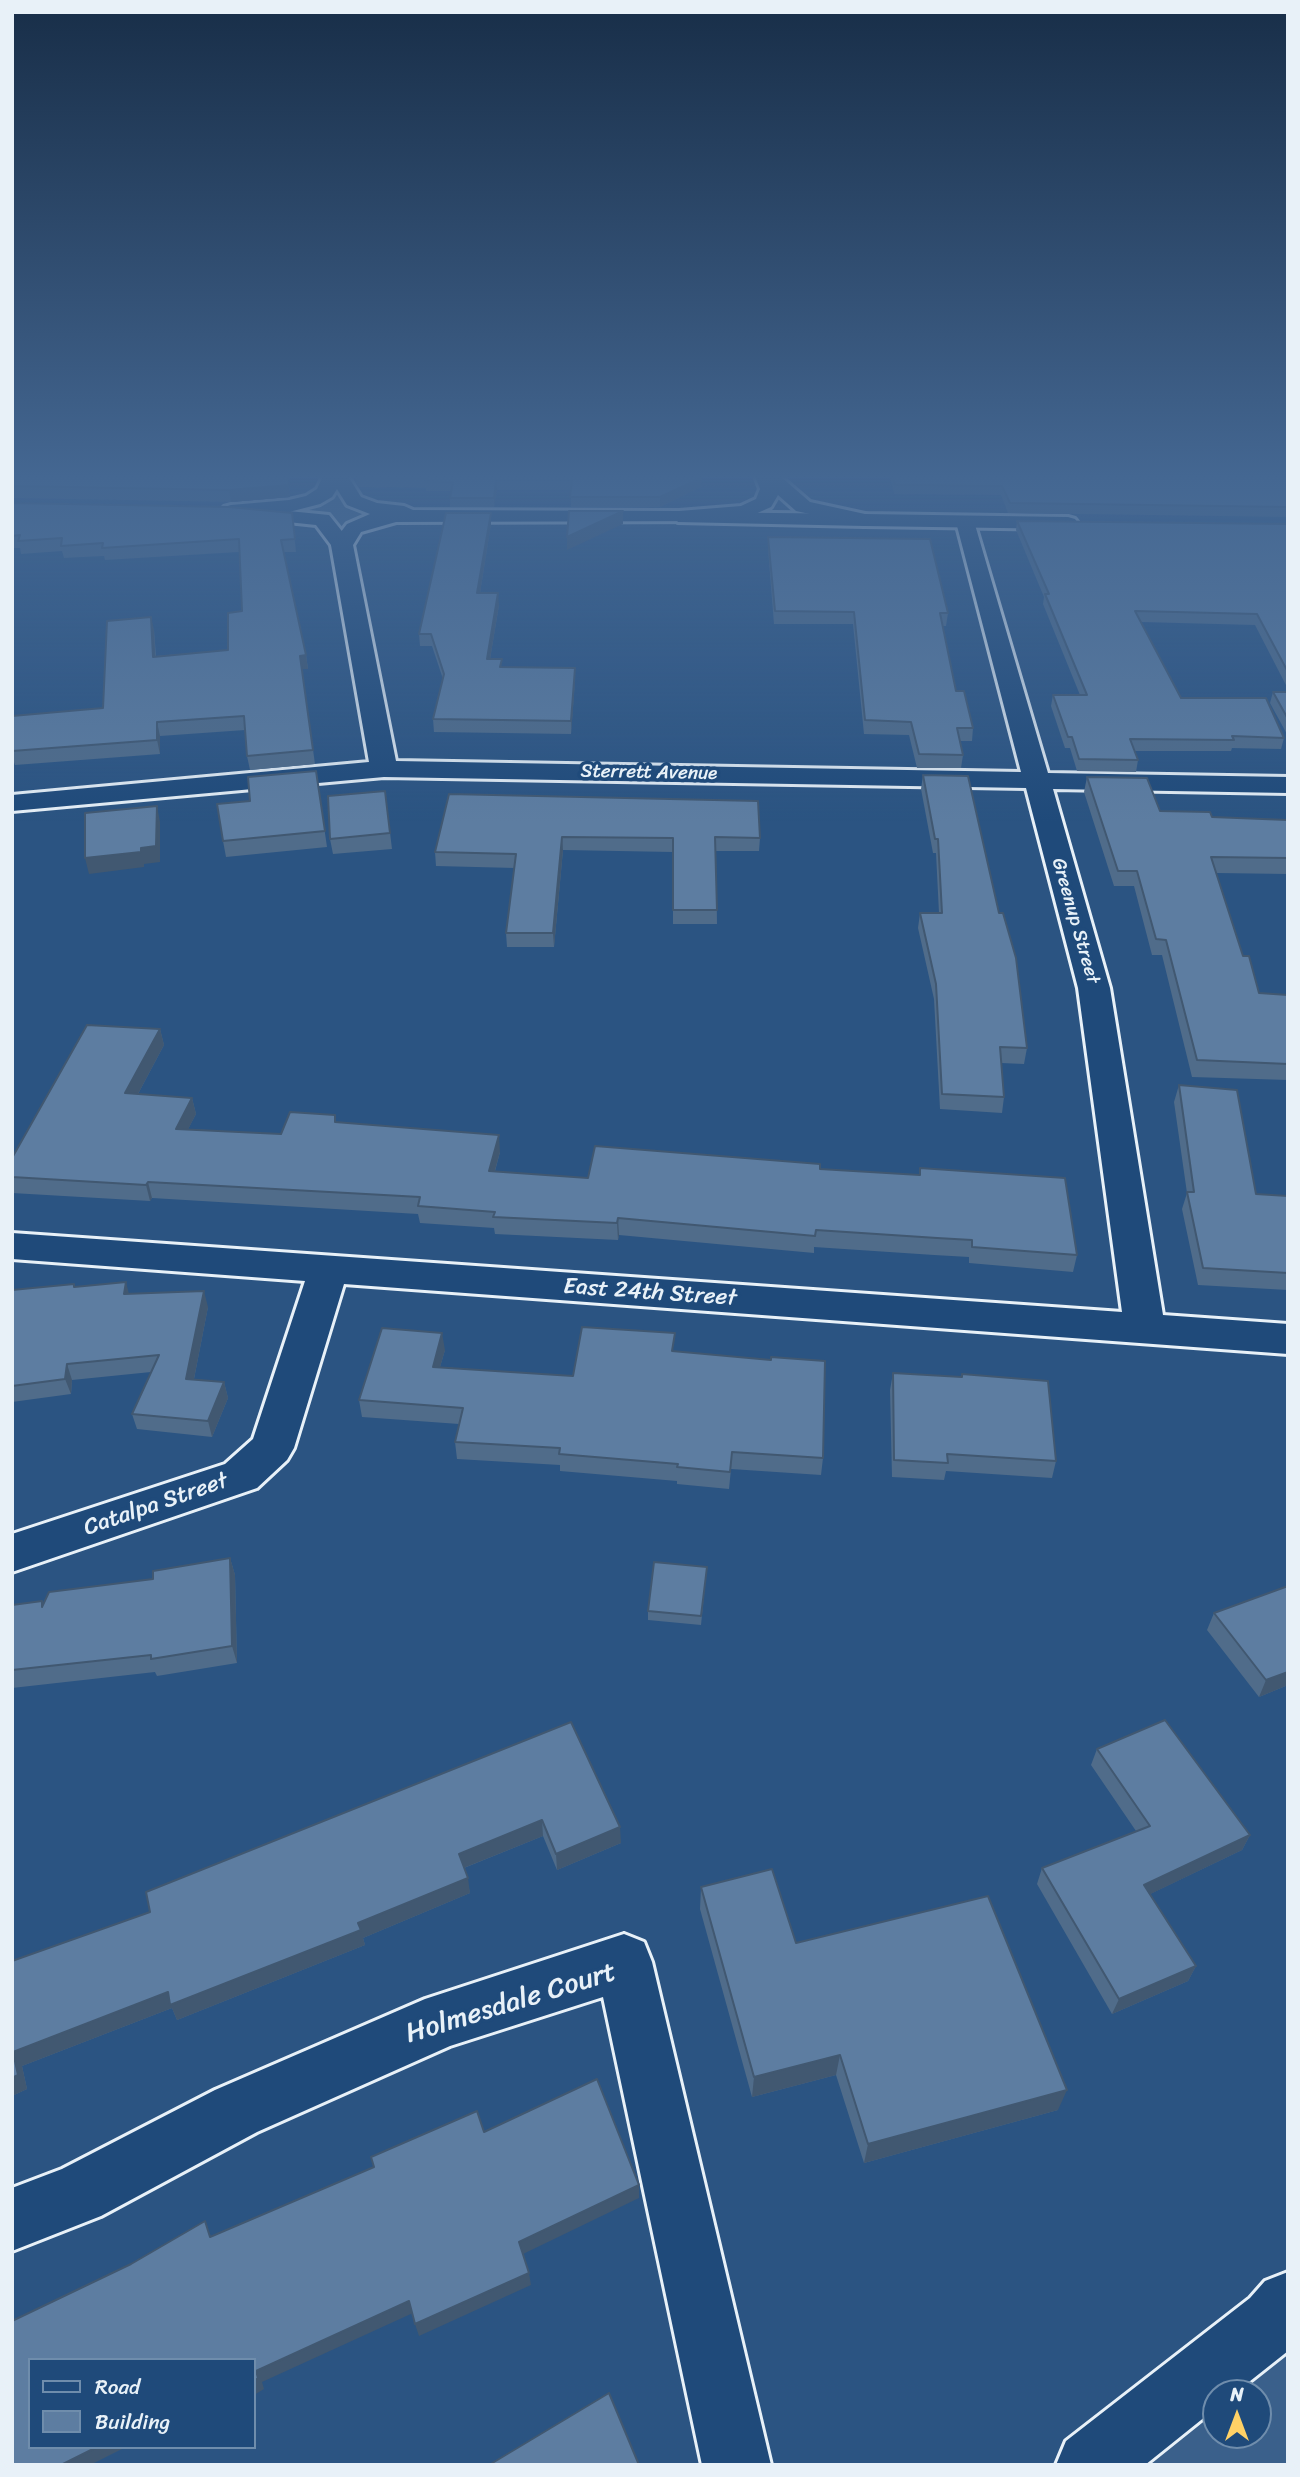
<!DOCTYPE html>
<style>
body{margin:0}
#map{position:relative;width:1300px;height:2477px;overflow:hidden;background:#2b5482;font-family:Sriracha,sans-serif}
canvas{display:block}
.frame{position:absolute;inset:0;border:14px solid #e8f1f8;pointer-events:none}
.legend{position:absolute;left:28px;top:2358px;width:228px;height:91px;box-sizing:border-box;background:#1f4a7a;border:2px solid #6f8dac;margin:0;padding:9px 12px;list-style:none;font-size:21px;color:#e8f1f8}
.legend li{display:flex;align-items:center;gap:14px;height:35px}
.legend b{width:35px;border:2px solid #6f8dac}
.north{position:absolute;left:1202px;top:2379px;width:70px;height:70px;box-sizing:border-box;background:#1f4a7a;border:2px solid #6f8dac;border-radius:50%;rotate:0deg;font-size:19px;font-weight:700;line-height:28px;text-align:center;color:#e8f1f8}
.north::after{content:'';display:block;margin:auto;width:24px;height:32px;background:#ffd166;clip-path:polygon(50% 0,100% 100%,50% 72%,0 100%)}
</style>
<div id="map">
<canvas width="1300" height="2477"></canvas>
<div class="frame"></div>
<ul class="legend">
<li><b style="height:9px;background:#1f4a7a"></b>Road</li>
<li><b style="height:19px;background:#5d7da1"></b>Building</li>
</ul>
<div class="north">N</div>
</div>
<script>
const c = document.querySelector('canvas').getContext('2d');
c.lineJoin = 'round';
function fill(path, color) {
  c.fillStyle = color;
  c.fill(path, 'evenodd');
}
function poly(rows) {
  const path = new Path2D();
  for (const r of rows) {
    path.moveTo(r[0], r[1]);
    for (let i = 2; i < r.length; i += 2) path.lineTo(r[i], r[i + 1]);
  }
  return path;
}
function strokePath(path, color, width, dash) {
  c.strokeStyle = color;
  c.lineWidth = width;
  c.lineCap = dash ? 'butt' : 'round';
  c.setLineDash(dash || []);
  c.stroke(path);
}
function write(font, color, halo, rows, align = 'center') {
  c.font = font + ' Sriracha,sans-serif';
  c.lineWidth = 7;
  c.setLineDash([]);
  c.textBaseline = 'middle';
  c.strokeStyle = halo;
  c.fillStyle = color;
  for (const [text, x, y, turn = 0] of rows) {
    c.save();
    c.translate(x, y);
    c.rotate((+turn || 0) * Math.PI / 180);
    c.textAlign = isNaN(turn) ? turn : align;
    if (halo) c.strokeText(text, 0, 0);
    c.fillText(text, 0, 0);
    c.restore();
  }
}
const built = poly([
 [1288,2304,1288,2465,1090,2465],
 [1216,2393,1258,2393,1258,2435,1216,2435]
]);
const green = poly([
 [333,476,338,476,345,491,373,509,373,520,342,545,331,528,281,514,325,493]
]);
const street = poly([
 [238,506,329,515,353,545,396,761,1021,772,956,522,959,518,966,516,973,518,1048,773,1288,777,1288,793,1053,789,1110,988,1163,1315,1288,1324,1288,1354,344,1284,294,1448,287,1460,257,1488,12,1572,12,1534,225,1464,253,1439,305,1281,12,1259,12,1233,1122,1312,1078,988,1026,788,384,777,12,811,12,795,369,762,331,545,316,525,231,516,228,512,231,508,238,506],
 [685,512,865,514,872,516,875,520,872,524,865,526,678,522,675,518,678,514,685,512],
 [624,1934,644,1942,652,1962,771,2465,702,2465,603,1997,450,2046,257,2132,101,2216,12,2251,12,2188,62,2169,215,2090,425,1999,624,1934],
 [1288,2272,1288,2351,1235,2393,1216,2393,1216,2408,1145,2465,1056,2465,1066,2441,1250,2298,1265,2281,1288,2272]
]);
const secondary = poly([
 [323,476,348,476,361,497,377,503,404,506,413,510,679,511,741,506,756,499,760,489,755,476,780,476,810,502,865,514,1068,517,1075,519,1078,523,1075,527,1068,529,865,526,796,511,778,495,771,507,753,515,724,521,396,522,361,532,350,550,342,551,334,550,331,545,347,524,370,514,347,505,337,489,332,497,320,504,289,512,231,517,224,515,221,511,224,507,231,505,289,500,306,496,317,489,323,476]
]);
const wall = poly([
 [12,476,288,476,290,497,231,502,12,498],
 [355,476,702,476,701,487,660,507,571,507,571,490,497,490,494,507,450,507,450,498,451,491,426,491,426,488,358,487,356,483],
 [832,476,1288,476,1288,517,1008,513,1001,495,894,494,890,477],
 [12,503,292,513,296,552,284,552,306,655,308,669,302,669,315,764,250,770,247,756,245,730,160,736,160,754,15,765,12,757,12,716,103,708,154,630,156,656,228,650,242,611,239,552,105,560,104,556,64,558,62,551,21,554,20,548,12,548],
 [491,513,491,524,480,593,499,605,490,659,502,667,575,668,575,680,571,734,434,732,433,719,443,679,432,646,420,646,419,634],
 [1017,521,1288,524,1288,689,1255,625,1141,622,1181,698,1284,738,1281,749,1232,748,1231,751,1135,751,1138,760,1136,772,1077,771,1070,748,1065,748,1051,706,1053,695,1080,695,1043,604,1044,597,1016,530],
 [768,537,948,613,946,626,943,626,956,691,973,728,972,741,960,741,963,755,961,768,917,768,909,735,864,734,853,624,774,624,768,549],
 [1273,692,1288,692,1288,736,1270,703],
 [316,771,327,847,226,857,223,841,250,801],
 [923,775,1027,1048,1024,1064,1001,1063,1004,1097,1002,1113,940,1109,934,999,918,928,920,913,939,913,936,853,933,853,921,789],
 [1087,777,1160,811,1212,817,1288,820,1288,874,1216,873,1243,956,1259,993,1288,995,1288,1080,1192,1077,1162,955,1152,955,1134,886,1114,886,1084,792],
 [385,791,392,849,333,854,330,839],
 [449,794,760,838,759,851,716,851,717,924,673,924,673,852,563,850,554,947,507,947,506,933,515,868,436,866,435,852],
 [160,1029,164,1045,138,1094,192,1098,196,1114,188,1129,281,1134,337,1122,500,1152,495,1171,588,1178,820,1169,919,1175,920,1168,1077,1255,1073,1272,969,1263,969,1257,934,1255,814,1247,814,1253,619,1235,618,1240,495,1234,494,1228,420,1223,418,1214,152,1198,150,1201,12,1193,12,1158],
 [1179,1085,1256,1194,1288,1196,1288,1290,1198,1285,1182,1209,1187,1193,1174,1102],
 [74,1284,75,1287,208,1307,194,1379,224,1382,228,1398,212,1437,137,1429,132,1414,151,1372,72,1380,71,1394,12,1402,12,1290],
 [445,1350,440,1367,573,1376,674,1352,823,1458,821,1475,731,1469,729,1489,677,1484,677,1481,560,1471,560,1465,457,1459,455,1442,459,1424,362,1417,359,1400],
 [893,1373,962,1377,962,1374,1056,1461,1052,1478,946,1471,944,1480,892,1477,890,1390],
 [230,1558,235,1575,237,1663,157,1676,155,1672,12,1688,12,1605,42,1601,43,1603,153,1579],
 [706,1575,701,1625,648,1620,648,1611],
 [1288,1586,1288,1685,1259,1697,1207,1630,1214,1613],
 [571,1722,621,1843,557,1870,543,1836,464,1868,470,1893,363,1938,365,1945,177,2020,172,2008,22,2066,27,2089,12,2096,12,1961,150,1912],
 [1097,1749,1250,1835,1242,1850,1150,1894,1196,1966,1188,1981,1112,2014,1037,1884,1042,1868,1136,1831,1091,1765],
 [701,1887,1058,2110,864,2163,836,2075,752,2097,700,1909]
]);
const shadedWall = poly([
 [288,476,290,497,231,502,229,490],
 [702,476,701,487,660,507,660,497],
 [496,480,497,490,494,507,494,498],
 [623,511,623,524,567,550,567,537],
 [491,513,491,524,478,605,477,593],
 [498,593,499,605,488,671,487,659],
 [151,617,154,630,156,670,153,657],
 [306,655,308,669,302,669,315,764,300,656],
 [575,668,575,680,571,734,571,721],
 [157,722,160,736,160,754,157,740],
 [157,806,160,822,160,862,144,864,144,867,89,874,85,858,141,848],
 [562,837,563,850,554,947,553,933],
 [160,1029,164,1045,130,1109,125,1093],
 [192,1098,196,1114,180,1145,176,1129],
 [499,1135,500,1152,490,1188,489,1171],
 [148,1182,152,1198,150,1201,146,1185],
 [618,1218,619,1235,618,1240,617,1223],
 [126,1282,130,1298,124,1294],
 [204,1291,208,1307,191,1394,186,1379],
 [442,1333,445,1350,435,1384,433,1367],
 [67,1364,72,1380,71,1394,65,1379],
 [224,1382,228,1398,212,1437,208,1421],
 [230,1558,235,1575,237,1663,232,1646],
 [1288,1672,1288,1685,1259,1697,1266,1680],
 [542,1820,543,1836,461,1869,459,1854],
 [620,1827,621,1843,557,1870,556,1854],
 [1250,1835,1242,1850,1138,1900,1144,1885],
 [468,1878,470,1893,363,1938,365,1945,177,2020,172,2008,22,2066,27,2089,12,2096,13,2052,168,1992,358,1923],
 [1196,1966,1188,1981,1112,2014,1119,1999],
 [840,2055,836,2075,752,2097,754,2077],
 [1067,2090,1058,2110,864,2163,868,2144],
 [639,2185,639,2198,521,2255,519,2242],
 [529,2273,531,2285,419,2336,415,2324],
 [409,2301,413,2313,262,2382,264,2389,254,2395,254,2381,256,2371],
 [97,2447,126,2447,90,2465,61,2465]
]);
const building = poly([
 [12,476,288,476,289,485,229,490,12,486,12,476],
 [356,476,702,476,701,478,660,497,570,497,572,480,496,480,494,498,450,498,453,482,425,481,426,478,357,477,356,476],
 [893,476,1288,476,1288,507,1010,503,1002,486,895,485,893,476],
 [12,503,229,507,292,513,295,539,281,540,306,655,300,656,313,750,247,756,244,716,157,722,157,740,12,751,12,716,103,708,107,621,151,617,153,657,228,650,228,613,242,611,239,539,102,548,103,543,61,546,62,538,18,541,20,535,12,536,12,503],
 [569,511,623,511,567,537,569,511],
 [446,513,491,513,477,593,498,593,487,659,502,659,500,667,575,668,571,721,433,719,444,674,431,634,419,634,446,513],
 [1017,521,1288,524,1288,672,1257,614,1135,611,1181,698,1266,698,1284,738,1232,736,1234,740,1130,739,1138,760,1079,759,1072,737,1068,737,1053,695,1087,695,1045,594,1049,594,1017,521],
 [768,537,930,539,948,613,940,613,956,691,964,691,973,728,957,728,963,755,919,754,911,722,865,720,854,612,775,611,768,537],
 [1273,692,1288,692,1288,719,1273,692],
 [316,771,325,831,223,841,217,804,250,801,248,777,316,771],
 [923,775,968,776,999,913,1003,913,1016,958,1027,1048,1000,1047,1004,1097,942,1094,936,984,920,913,942,913,938,839,935,839,923,775],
 [1087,777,1147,778,1160,811,1210,812,1212,817,1288,820,1288,858,1211,857,1243,956,1249,956,1259,993,1288,995,1288,1064,1197,1060,1166,940,1156,939,1137,871,1118,871,1087,777],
 [385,791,390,833,330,839,328,796,385,791],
 [449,794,758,801,760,838,715,837,717,910,673,910,673,838,562,837,553,933,506,933,516,854,435,852,449,794],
 [157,806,156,846,141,848,141,852,85,858,85,813,157,806],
 [87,1025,160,1029,125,1093,192,1098,176,1129,281,1134,290,1112,335,1115,335,1122,499,1135,489,1171,588,1178,595,1146,820,1164,820,1169,920,1175,920,1168,1065,1178,1077,1255,972,1247,972,1240,937,1238,816,1230,815,1236,618,1218,617,1223,493,1217,495,1212,418,1206,420,1197,148,1182,146,1185,12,1177,12,1158,87,1025],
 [1179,1085,1237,1090,1256,1194,1288,1196,1288,1273,1203,1268,1187,1192,1194,1192,1179,1085],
 [126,1282,124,1294,204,1291,186,1379,224,1382,208,1421,132,1414,159,1355,67,1364,65,1379,12,1386,12,1290,74,1284,74,1287,126,1282],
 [582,1327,675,1333,672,1351,771,1360,771,1357,825,1361,823,1458,732,1452,730,1472,677,1467,678,1464,559,1454,560,1448,455,1442,463,1408,359,1400,382,1328,442,1333,433,1367,573,1376,582,1327],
 [893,1373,962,1377,962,1374,1048,1381,1056,1461,947,1454,948,1463,894,1460,893,1373],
 [230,1558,232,1646,151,1659,151,1655,12,1670,12,1605,42,1601,42,1607,49,1592,153,1579,153,1571,230,1558],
 [654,1562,707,1567,701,1616,648,1611,654,1562],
 [1288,1586,1288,1672,1266,1680,1214,1613,1288,1586],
 [1165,1720,1250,1835,1144,1885,1196,1966,1119,1999,1042,1868,1150,1826,1097,1749,1165,1720],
 [571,1722,620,1827,556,1854,542,1820,459,1854,468,1878,358,1923,361,1930,170,2005,168,1992,13,2052,18,2075,12,2078,12,1961,150,1912,146,1892,571,1722],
 [772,1869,796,1943,988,1896,1067,2090,868,2144,840,2055,754,2077,701,1887,772,1869],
 [597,2079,639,2185,519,2242,529,2273,415,2324,409,2301,256,2371,258,2378,254,2381,254,2360,30,2360,30,2447,97,2447,61,2465,12,2465,12,2321,131,2264,205,2221,210,2237,374,2167,371,2157,477,2111,484,2132,597,2079],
 [609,2393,639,2465,489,2465,609,2393]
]);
const farStreetnames = [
 ["Sterrett Avenue",649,773,1],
 ["Greenup Street",1075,921,74]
];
const streetNames = [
 ["East 24th Street",650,1293,4],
 ["Catalpa Street",156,1505,-19]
];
const nearStreetnames = [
 ["Holmesdale Court",511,2004,-17]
];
fill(built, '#3a608b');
fill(green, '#476b93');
strokePath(street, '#e8f1f8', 6);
strokePath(secondary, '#e8f1f8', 6);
fill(street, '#1f4a7a');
fill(secondary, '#1f4a7a');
fill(wall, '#506c8a');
fill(shadedWall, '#415871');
fill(building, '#5d7da1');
strokePath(building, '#415871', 2);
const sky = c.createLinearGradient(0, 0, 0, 822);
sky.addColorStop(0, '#182e48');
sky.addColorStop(0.58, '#446792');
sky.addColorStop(1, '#44679200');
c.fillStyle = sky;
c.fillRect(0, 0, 1300, 822);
write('19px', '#e8f1f8', '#1f4a7a', farStreetnames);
write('23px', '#e8f1f8', '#1f4a7a', streetNames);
write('28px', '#e8f1f8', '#1f4a7a', nearStreetnames);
</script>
